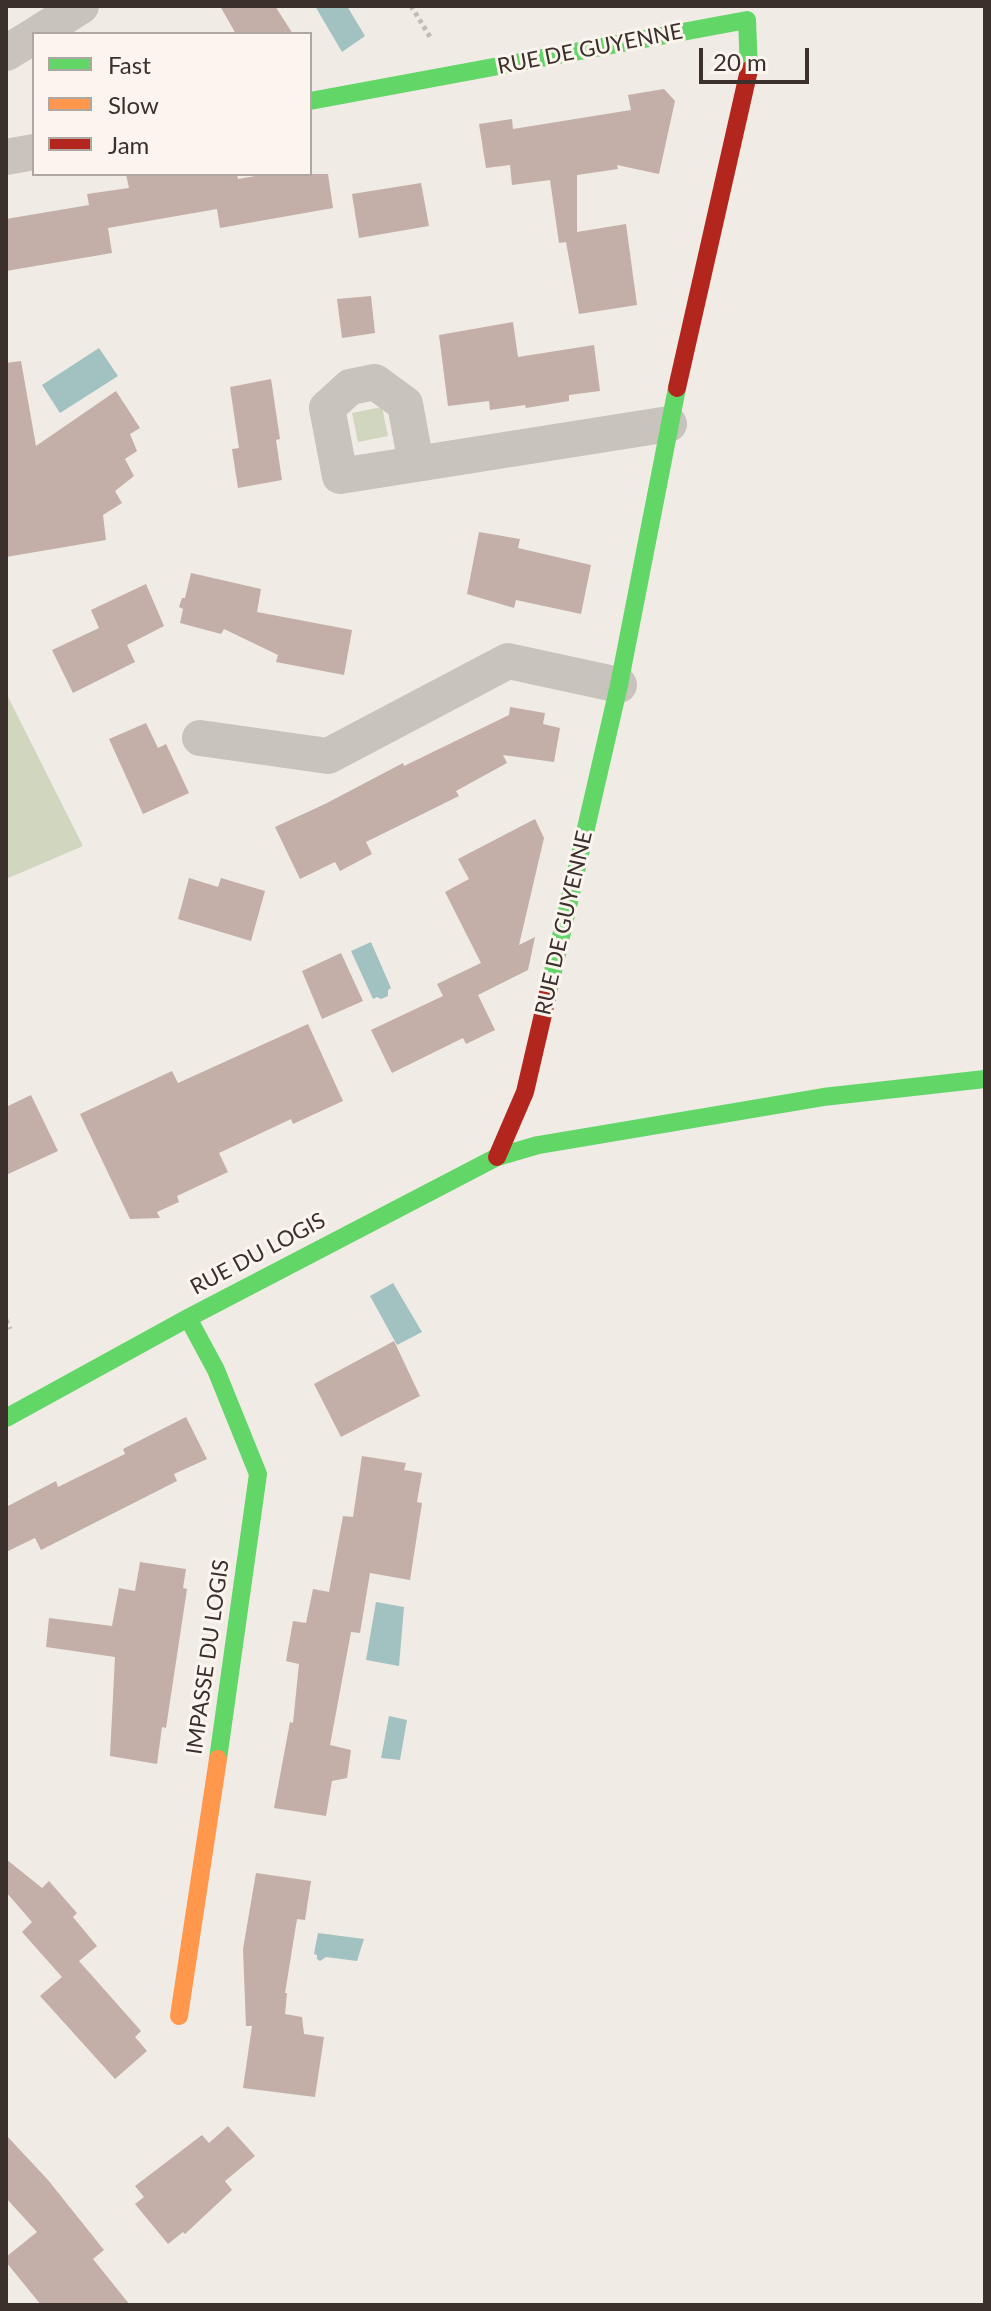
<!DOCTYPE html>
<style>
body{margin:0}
#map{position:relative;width:991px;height:2311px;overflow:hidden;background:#f0ebe5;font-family:Lato,sans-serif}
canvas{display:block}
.frame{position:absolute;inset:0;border:8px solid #3b302b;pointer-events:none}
.legend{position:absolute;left:32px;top:32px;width:280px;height:144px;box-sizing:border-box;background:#fbf5ee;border:2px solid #aea6a0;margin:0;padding:10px 14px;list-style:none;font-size:24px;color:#3b302b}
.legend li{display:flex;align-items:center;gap:16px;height:40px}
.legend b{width:40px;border:2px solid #aea6a0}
.scale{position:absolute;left:699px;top:48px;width:110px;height:36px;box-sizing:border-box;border:4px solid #3b302b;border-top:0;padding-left:10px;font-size:24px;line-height:28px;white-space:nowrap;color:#3b302b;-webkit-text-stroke:6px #fbf5ee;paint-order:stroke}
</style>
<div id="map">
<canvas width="991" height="2311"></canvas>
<div class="frame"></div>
<ul class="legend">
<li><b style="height:10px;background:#63d668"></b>Fast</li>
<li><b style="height:10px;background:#ff974d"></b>Slow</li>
<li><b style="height:10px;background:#b3261e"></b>Jam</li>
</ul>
<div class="scale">20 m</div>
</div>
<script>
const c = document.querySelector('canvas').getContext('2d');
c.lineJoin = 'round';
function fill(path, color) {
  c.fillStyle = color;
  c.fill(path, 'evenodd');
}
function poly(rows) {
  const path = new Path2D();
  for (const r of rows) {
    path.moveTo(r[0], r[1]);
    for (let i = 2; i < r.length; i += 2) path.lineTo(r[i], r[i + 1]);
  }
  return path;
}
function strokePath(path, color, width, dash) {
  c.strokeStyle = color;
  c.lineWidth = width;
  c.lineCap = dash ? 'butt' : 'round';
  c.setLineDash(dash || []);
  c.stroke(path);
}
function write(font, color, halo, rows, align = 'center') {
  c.font = font + ' Lato,sans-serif';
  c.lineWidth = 6;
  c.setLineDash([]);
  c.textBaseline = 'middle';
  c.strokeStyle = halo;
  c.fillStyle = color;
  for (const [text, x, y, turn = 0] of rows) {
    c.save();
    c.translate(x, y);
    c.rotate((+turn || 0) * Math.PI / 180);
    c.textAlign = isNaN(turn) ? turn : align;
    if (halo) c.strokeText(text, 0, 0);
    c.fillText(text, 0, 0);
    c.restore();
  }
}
const green = poly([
 [382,407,388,436,358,442,352,413],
 [6,693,83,846,6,879]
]);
const water = poly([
 [315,6,347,6,365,36,342,52],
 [99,348,118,376,60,413,42,385],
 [371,942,391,988,388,990,388,996,381,999,377,997,373,999,351,951],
 [393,1283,422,1332,397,1345,370,1296],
 [376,1602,404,1607,399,1666,366,1660],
 [389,1716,407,1720,400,1760,381,1758],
 [318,1933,364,1939,357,1961,326,1957,320,1961,317,1959,317,1955,314,1954]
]);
const building = poly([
 [220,6,275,6,293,34,236,34],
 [664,89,675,101,659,174,617,165,618,169,577,175,577,232,626,224,637,305,579,314,566,242,559,243,550,180,512,185,510,165,486,168,479,124,512,119,513,129,631,110,628,95],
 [126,174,237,174,238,179,267,174,328,174,333,208,220,228,217,209,108,228,112,253,6,271,6,219,89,205,87,194,129,188],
 [421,183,429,226,359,238,352,194],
 [371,296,375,333,342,338,337,299],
 [513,322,518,357,594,345,600,391,569,395,569,401,526,408,525,405,490,410,489,401,448,406,439,335],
 [21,361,36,446,116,391,140,428,130,434,137,451,125,459,134,476,115,491,122,503,103,515,106,540,6,557,6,363],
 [271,379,280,439,276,440,282,480,238,488,232,449,239,448,230,387],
 [479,532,520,539,518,548,591,565,581,614,516,600,514,608,467,594],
 [191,573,261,589,257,612,352,630,344,675,276,662,278,655,224,629,221,634,180,623,183,609,179,607,182,598,185,598],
 [146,584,164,626,127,645,135,662,73,693,52,650,99,628,91,610],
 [510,707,545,713,543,724,560,728,554,762,503,755,507,763,456,791,459,796,366,842,372,854,340,871,335,862,300,879,275,827,325,804,403,763,404,766,509,715],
 [146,723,158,748,166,744,189,793,143,814,109,739],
 [535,819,544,838,519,945,535,937,528,970,478,995,495,1030,466,1044,463,1038,392,1073,371,1030,443,996,437,984,481,963,445,892,469,879,458,859],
 [189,878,218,887,221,878,265,891,251,941,178,919],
 [341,953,363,1001,322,1019,302,971],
 [308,1024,343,1101,293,1124,291,1119,219,1153,228,1172,177,1196,179,1202,157,1212,160,1218,130,1219,80,1114,172,1071,178,1083],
 [31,1095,58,1151,6,1175,6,1107],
 [394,1341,420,1396,341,1437,314,1384],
 [186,1417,207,1459,174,1474,177,1481,41,1550,35,1538,6,1552,6,1507,56,1481,58,1487,125,1454,123,1449],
 [362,1456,406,1463,404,1470,422,1473,417,1502,422,1503,410,1580,370,1573,360,1633,351,1632,330,1745,351,1750,347,1778,332,1781,326,1816,274,1808,290,1722,293,1723,299,1664,286,1661,293,1621,306,1623,313,1589,329,1592,343,1516,353,1517],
 [140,1562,186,1569,183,1588,187,1589,166,1728,162,1727,157,1764,110,1756,115,1657,46,1647,49,1618,112,1626,119,1588,135,1591],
 [6,1859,42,1888,49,1881,77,1913,73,1917,97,1946,79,1961,141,2031,135,2037,147,2051,115,2079,40,1996,62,1977,22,1932,32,1922,6,1892],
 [256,1873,311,1881,305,1920,297,1919,285,1993,287,1993,285,2014,302,2017,304,2034,324,2037,315,2097,243,2088,252,2026,246,2026,243,1949],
 [228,2126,255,2156,225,2181,232,2190,185,2234,183,2232,168,2244,135,2204,144,2197,135,2186,202,2135,209,2143],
 [6,2135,48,2180,104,2250,93,2259,130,2305,41,2305,6,2262,6,2257,37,2232,6,2198]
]);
const path = poly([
 [411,6,432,40],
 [6,1320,10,1329]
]);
const street = poly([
 [37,34,81,6],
 [6,53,34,36],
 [6,157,34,152],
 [416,464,405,404,375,382,350,387,327,408,340,476,416,464,669,424],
 [200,738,328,756,508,661,619,685]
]);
const fast = poly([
 [310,101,747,20,749,70],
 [548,993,619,685,677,388],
 [188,1318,216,1370,258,1474,218,1759],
 [6,1418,188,1318,497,1157,538,1145,823,1097,985,1079]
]);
const slow = poly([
 [179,2016,218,1759]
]);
const jam = poly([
 [677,388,749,70],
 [497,1157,525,1092,548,993]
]);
const streetNames = [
 ["RUE DE GUYENNE",590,49,-11],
 ["RUE DE GUYENNE",564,923,-77],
 ["RUE DU LOGIS",258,1254,-28],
 ["IMPASSE DU LOGIS",208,1657,-82]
];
fill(green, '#d1d6bf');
fill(water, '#a1c2c1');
fill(building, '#c3afa7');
strokePath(path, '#c2bbb6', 5, [4, 4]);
strokePath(street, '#c9c3be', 36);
strokePath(fast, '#63d668', 18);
strokePath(slow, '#ff974d', 18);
strokePath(jam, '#b3261e', 18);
write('22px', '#3b302b', '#fbf5ee', streetNames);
</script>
